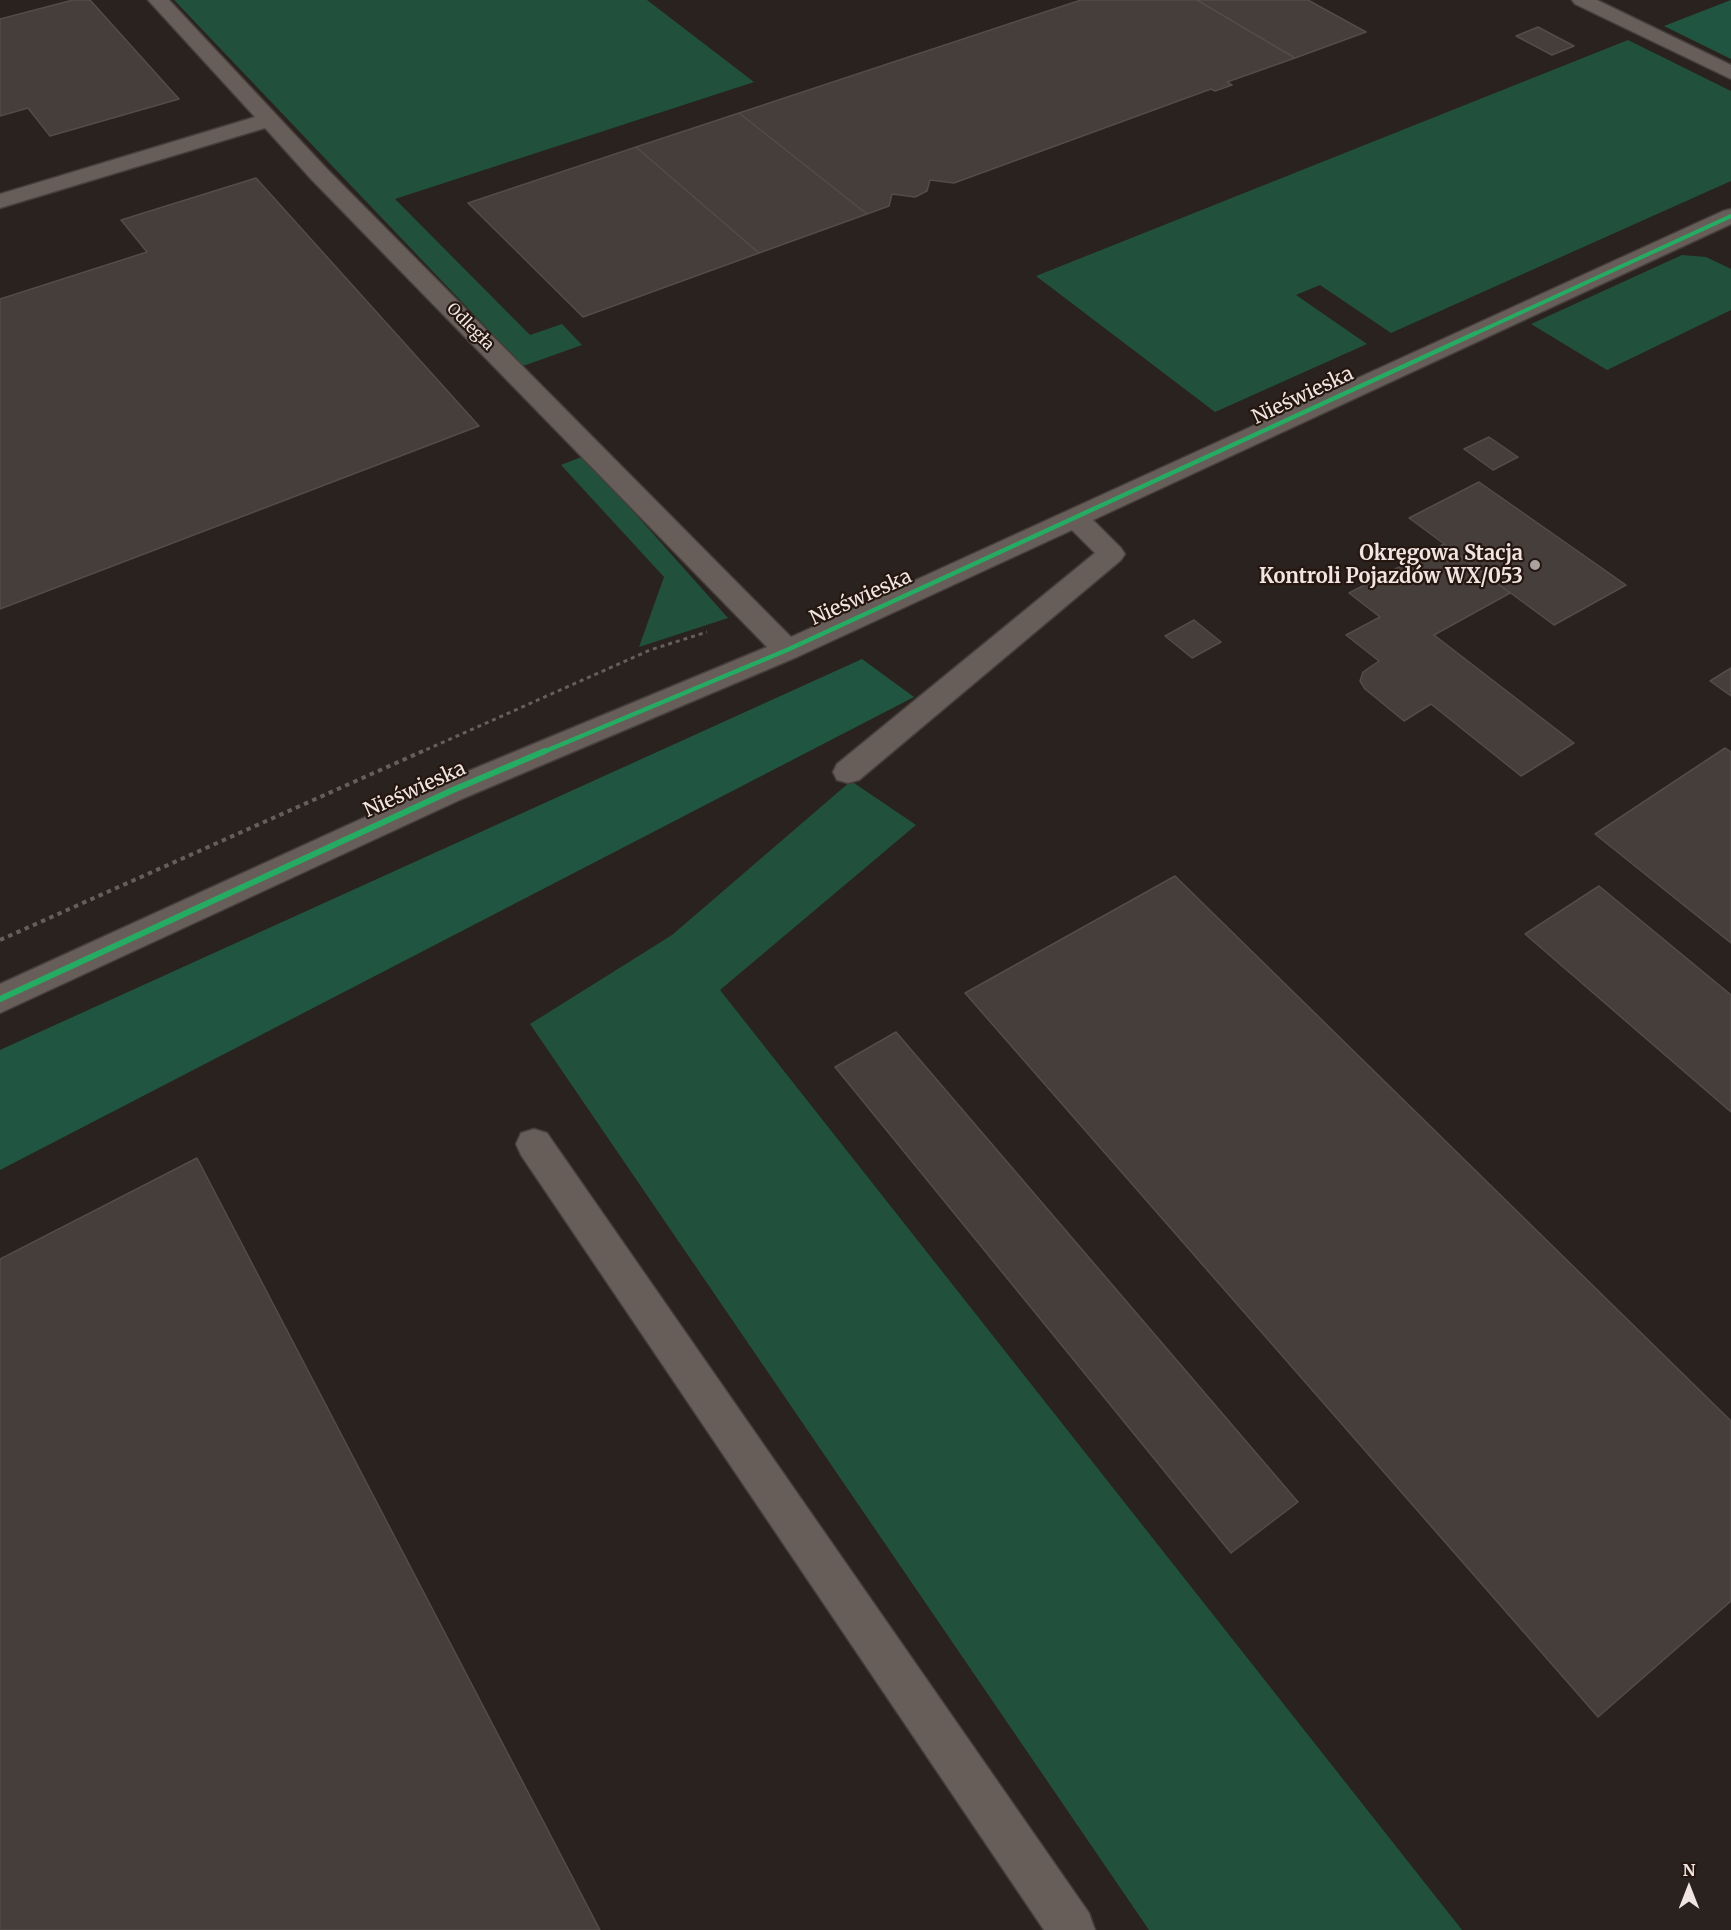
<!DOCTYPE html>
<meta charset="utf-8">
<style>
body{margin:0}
#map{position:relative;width:1731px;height:1930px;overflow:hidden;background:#2a221e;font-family:Merriweather,serif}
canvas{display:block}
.north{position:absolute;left:1659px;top:1858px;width:60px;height:60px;-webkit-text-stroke:4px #251610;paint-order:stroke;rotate:0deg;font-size:16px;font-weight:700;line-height:24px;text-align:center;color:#f0e5e1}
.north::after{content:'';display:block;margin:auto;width:21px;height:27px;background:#f0e5e1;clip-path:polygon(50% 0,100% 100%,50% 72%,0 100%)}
</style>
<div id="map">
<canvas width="1731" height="1930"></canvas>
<div class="north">N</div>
</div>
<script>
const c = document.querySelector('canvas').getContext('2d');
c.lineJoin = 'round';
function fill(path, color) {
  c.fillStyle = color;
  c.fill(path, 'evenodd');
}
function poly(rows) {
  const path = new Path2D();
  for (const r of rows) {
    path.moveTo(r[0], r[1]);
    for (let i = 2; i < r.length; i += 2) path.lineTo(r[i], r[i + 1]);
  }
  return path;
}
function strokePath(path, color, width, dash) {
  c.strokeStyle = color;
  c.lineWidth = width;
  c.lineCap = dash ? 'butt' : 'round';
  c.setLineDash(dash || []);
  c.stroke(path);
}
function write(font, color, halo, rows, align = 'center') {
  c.font = font + ' Merriweather,serif';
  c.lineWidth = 4.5;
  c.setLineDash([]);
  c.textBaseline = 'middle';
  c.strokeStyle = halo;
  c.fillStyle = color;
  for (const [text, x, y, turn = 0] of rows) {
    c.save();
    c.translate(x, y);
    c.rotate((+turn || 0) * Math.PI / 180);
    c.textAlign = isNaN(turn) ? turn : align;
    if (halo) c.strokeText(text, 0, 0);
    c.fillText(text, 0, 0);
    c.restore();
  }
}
const green = poly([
 [174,0,647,0,754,82,395,199,530,335,562,324,582,345,523,366],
 [1628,40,1731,91,1731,181,1391,333,1320,285,1296,295,1367,344,1215,412,1036,276],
 [1682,255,1706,257,1731,269,1731,310,1607,370,1531,324],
 [584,456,728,618,639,647,664,577,561,465],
 [851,781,916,825,720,990,1462,1930,1149,1930,530,1024,672,935]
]);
const forest = poly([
 [1731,0,1731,59,1664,26],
 [862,659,914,697,0,1170,0,1050]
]);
const building = poly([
 [73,0,90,0,179,99,50,136,28,108,0,116,0,19,73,0],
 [1081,0,1197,0,1295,58,1227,82,1232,85,1215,91,1211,89,954,183,930,180,927,191,915,197,892,194,889,206,867,214,739,113,1081,0],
 [1197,0,1308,0,1366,32,1295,58,1197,0],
 [1538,27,1574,46,1552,55,1516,36,1538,27],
 [739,113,867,214,759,253,636,147,739,113],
 [636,147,759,253,583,317,468,203,636,147],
 [256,178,479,426,0,609,0,299,147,252,121,220,256,178],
 [1489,437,1518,457,1493,470,1464,449,1489,437],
 [1479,482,1626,585,1554,625,1409,518,1479,482],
 [1444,544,1510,593,1434,635,1574,743,1521,776,1431,704,1404,721,1365,689,1360,681,1363,672,1379,661,1346,635,1380,617,1349,593,1444,544],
 [1194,620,1221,642,1192,658,1165,636,1194,620],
 [1731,668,1731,696,1710,681,1731,668],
 [1725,748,1731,752,1731,943,1595,834,1725,748],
 [1175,876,1731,1421,1731,1601,1598,1717,965,993,1175,876],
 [1599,886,1731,995,1731,1112,1525,934,1599,886],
 [896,1032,1298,1502,1231,1553,835,1067,896,1032],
 [197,1158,600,1930,0,1930,0,1259,197,1158]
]);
const pathFar1 = poly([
 [419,753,650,650,707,632]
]);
const path = poly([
 [0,940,423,751]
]);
const minor = poly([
 [148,0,169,0,327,169,791,637,1723,211,1731,209,1731,224,1093,520,1121,548,1125,554,1121,560,859,780,848,783,837,780,833,772,837,764,1095,553,1072,530,797,657,464,798,0,1013,0,984,442,782,767,647,311,179,265,128,0,208,0,194,255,117,148,0],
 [1572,0,1597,0,1731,65,1731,79,1575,4,1572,0],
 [534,1129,547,1133,1089,1913,1095,1930,1044,1930,521,1155,516,1144,521,1133,534,1129]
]);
const cyclewayFar2 = poly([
 [1472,335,1731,216]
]);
const cyclewayFar1 = poly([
 [541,753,787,650,1476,333]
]);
const cycleway = poly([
 [0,999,453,790,545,751]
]);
const markers = [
 [1535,565,6,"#aba19d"]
];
const farStreetnames = [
 ["Odległa",470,327,45]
];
const streetNames = [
 ["Nieświeska",1303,396,-25],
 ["Nieświeska",861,598,-24],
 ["Nieświeska",415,790,-24]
];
const poiNames = [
 ["Okręgowa Stacja",1523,554],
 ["Kontroli Pojazdów WX/053",1523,577]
];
fill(green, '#21513d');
fill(forest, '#205641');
fill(building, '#453e3b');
strokePath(building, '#544c49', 1.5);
strokePath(minor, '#453e3a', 3);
strokePath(pathFar1, '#665e5a', 3, [4, 4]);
strokePath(path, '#665e5a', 4, [4.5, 4.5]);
fill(minor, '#675e5a');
strokePath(cyclewayFar2, '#26ab63', 4);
strokePath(cyclewayFar1, '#26ab63', 4.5);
strokePath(cycleway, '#26ab63', 6);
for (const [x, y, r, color] of markers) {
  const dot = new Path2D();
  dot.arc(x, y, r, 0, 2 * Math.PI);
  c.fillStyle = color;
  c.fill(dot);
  strokePath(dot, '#251610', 2);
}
write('16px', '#f0e5e1', '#251610', farStreetnames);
write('20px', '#f0e5e1', '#251610', streetNames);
write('bold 20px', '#f0e5e1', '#251610', poiNames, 'right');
</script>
